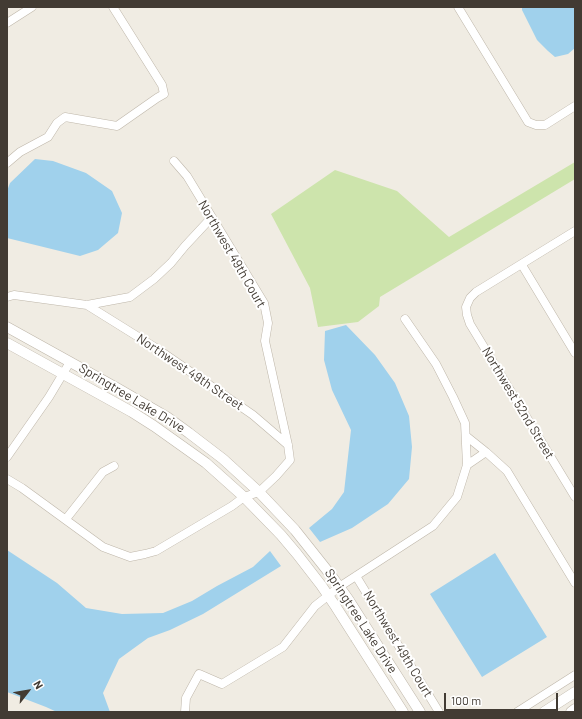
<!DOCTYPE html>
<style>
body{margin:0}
#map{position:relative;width:582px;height:719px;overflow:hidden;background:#f0ece3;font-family:Barlow,sans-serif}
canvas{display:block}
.frame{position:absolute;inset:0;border:8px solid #423b33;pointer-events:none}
.north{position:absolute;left:8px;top:671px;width:40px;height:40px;-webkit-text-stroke:3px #fff;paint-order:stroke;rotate:59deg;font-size:11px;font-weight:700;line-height:16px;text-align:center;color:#423b33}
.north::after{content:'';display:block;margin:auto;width:14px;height:18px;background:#423b33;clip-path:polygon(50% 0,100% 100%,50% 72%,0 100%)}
.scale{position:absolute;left:444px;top:693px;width:114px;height:18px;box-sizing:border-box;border:2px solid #423b33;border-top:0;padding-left:5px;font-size:12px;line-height:14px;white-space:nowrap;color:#423b33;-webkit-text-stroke:3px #fff;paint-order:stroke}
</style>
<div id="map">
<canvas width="582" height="719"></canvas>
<div class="frame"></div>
<div class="north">N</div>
<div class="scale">100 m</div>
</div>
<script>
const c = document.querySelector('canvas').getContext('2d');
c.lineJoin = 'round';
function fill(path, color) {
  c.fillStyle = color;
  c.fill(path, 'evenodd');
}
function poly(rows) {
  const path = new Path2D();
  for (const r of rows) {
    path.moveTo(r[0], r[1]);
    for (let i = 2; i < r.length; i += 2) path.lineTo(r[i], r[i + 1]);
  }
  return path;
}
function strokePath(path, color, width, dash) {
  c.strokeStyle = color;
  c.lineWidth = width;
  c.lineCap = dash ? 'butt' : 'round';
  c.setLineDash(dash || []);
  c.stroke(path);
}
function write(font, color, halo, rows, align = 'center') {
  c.font = font + ' Barlow,sans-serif';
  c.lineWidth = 4;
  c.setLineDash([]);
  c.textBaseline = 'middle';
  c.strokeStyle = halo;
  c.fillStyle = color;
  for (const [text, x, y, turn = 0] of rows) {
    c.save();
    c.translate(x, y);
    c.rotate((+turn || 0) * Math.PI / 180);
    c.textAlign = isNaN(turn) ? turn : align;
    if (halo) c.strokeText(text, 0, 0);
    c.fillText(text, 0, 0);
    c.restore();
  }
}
const green = poly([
 [575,162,575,179,380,297,379,306,358,322,318,327,310,288,271,214,335,170,397,191,449,237]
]);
const water = poly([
 [522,7,575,7,575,48,568,54,555,57,548,51,537,40,522,10],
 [35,159,53,161,86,173,112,191,122,213,118,233,98,250,80,256,7,238,7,191,10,183],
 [346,325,375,355,395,383,409,416,412,447,409,479,388,504,352,528,320,542,309,528,332,509,344,492,351,430,332,390,324,360,325,331],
 [7,550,57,583,86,608,122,614,163,613,192,601,217,586,253,567,270,551,281,566,203,614,170,630,148,638,119,659,103,693,110,712,57,712,46,707,7,692],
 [495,553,547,637,482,677,430,594]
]);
const minor = poly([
 [458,7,528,122,536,125,545,125,575,106],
 [7,23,32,7],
 [7,163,20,152,48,137,57,123,65,117,117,126,157,98,164,94,162,85,113,7],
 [575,231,476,292,470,298,466,307,467,315,470,324,575,497],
 [522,265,575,353],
 [7,297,14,295,87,305,130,297,154,279,171,263,185,246,212,217],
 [87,305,156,348,253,415,288,445],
 [466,436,486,452],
 [7,457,49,397,70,362],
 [467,465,486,452,507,471,575,583],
 [7,479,22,488,103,547,130,557,145,554,156,551,232,506,244,497,259,492,276,476,290,460,288,445,265,341,268,323,264,303,187,176,174,161],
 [66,519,103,472,114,466],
 [356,576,439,712],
 [185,712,186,698,199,674,222,684,283,647,315,606,339,587,433,526,457,497,467,465,465,423,453,397,436,364,405,319],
 [517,712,575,675]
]);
const tertiary = poly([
 [7,327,117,388,167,417,189,433,223,459,259,492,295,530,330,574,348,599,420,712],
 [7,343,132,412,154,426,206,463,244,497,281,535,297,554,321,585,336,607,403,712],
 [544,712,575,692],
 [571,712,575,709]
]);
const streetNames = [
 ["Northwest 49th Court",232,254,60],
 ["Northwest 49th Street",190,372,34],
 ["Springtree Lake Drive",132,398,31],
 ["Northwest 52nd Street",518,403,59],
 ["Springtree Lake Drive",361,621,57],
 ["Northwest 49th Court",398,644,59]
];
fill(green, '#cde4ac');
fill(water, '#a0d1ec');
strokePath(minor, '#beb6a9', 9);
strokePath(tertiary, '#beb6a9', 11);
strokePath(minor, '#fff', 8);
strokePath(tertiary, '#fff', 10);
write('13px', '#423b33', '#fff', streetNames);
</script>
